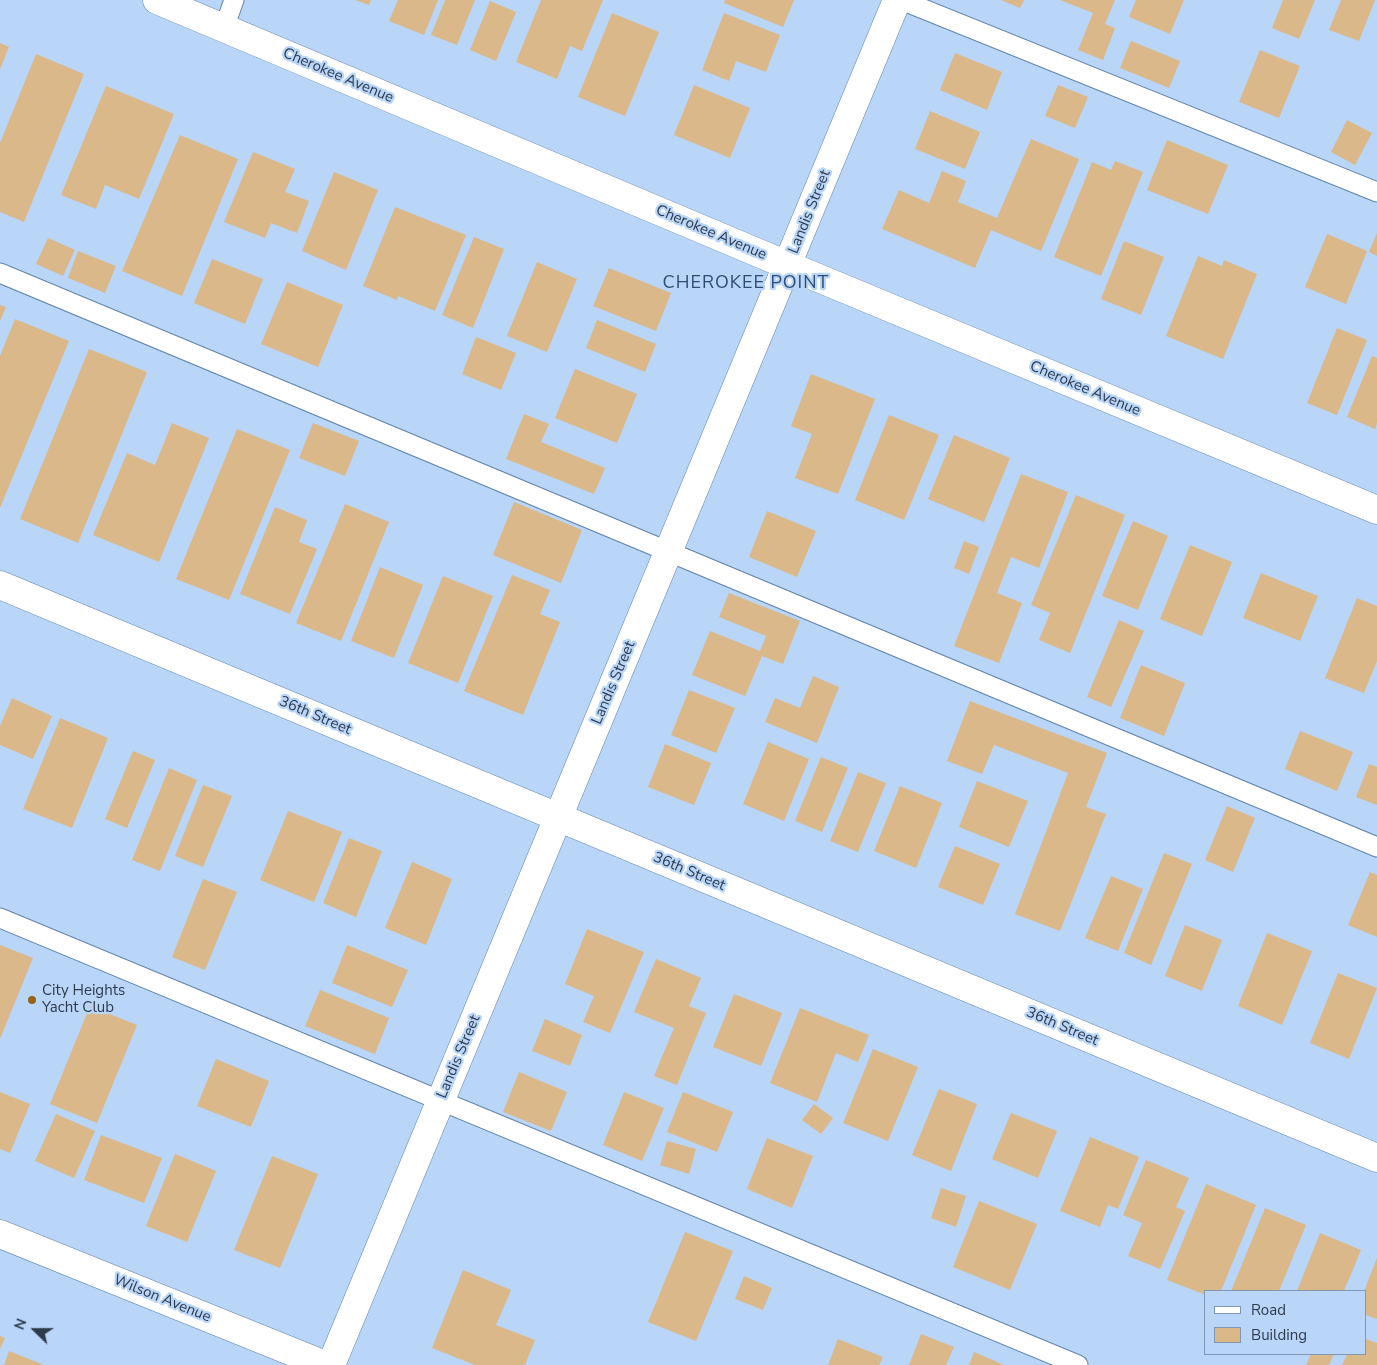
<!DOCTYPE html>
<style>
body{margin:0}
#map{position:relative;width:1377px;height:1365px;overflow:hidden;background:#b9d5f8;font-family:"Nunito Sans",sans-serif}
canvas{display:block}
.legend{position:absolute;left:1204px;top:1290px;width:162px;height:65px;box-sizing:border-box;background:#b9d5f8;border:1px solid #8197b4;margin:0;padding:6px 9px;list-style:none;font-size:15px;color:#2d3b4d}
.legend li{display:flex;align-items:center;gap:10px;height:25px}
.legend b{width:25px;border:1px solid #8197b4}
.north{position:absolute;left:10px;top:1305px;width:50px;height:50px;-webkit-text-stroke:4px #b9d5f8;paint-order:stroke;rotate:292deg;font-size:14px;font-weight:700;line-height:20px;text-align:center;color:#2d3b4d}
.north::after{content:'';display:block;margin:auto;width:18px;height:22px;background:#2d3b4d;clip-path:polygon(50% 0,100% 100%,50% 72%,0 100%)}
</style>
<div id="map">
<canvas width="1377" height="1365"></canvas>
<ul class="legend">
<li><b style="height:6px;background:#fff"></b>Road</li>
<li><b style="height:14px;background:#dab88a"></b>Building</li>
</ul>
<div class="north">N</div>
</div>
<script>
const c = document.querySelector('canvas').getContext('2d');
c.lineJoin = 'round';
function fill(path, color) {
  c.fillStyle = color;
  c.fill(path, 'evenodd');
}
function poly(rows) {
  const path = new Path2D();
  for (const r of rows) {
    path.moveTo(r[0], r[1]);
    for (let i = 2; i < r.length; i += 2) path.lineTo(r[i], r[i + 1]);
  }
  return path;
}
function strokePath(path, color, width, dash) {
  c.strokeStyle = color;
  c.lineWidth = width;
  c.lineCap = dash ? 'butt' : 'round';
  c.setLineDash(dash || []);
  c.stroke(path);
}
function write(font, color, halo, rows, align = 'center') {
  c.font = font + ' "Nunito Sans",sans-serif';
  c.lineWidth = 4.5;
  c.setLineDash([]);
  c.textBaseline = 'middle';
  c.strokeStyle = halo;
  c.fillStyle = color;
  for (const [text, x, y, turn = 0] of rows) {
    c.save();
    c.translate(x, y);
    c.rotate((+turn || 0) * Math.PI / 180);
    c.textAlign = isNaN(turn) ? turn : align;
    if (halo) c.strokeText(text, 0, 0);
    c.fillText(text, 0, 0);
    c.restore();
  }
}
const building = poly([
 [355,0,371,0,369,5],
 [398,0,438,0,424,35,389,21],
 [445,0,475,0,457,45,431,35],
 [541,0,603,0,582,51,570,46,557,79,516,62],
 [725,0,794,0,783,27,724,3],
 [1001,0,1024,0,1020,8],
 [1060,0,1115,0,1105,24,1115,28,1103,60,1078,50,1093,13],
 [1136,0,1184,0,1170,34,1129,17],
 [1283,0,1315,0,1299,39,1272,28],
 [1341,0,1375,0,1359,41,1329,30],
 [490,1,516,12,496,61,470,50],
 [612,13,659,32,625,116,578,97],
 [724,13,780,35,766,72,736,61,729,81,702,70],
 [1131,41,1180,61,1169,88,1120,68],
 [0,43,9,47,0,69],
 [1260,50,1300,66,1279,118,1239,102],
 [955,53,1002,72,987,110,940,90],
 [36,54,84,74,24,222,0,212,0,143],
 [694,85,750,108,730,158,674,135],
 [1058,85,1088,97,1075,128,1045,116],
 [106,86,174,114,139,199,105,185,96,209,61,195],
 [930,111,980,132,965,169,915,149],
 [1347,120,1372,133,1355,165,1331,152],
 [180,135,238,159,182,296,122,271],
 [1031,139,1079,159,1041,251,991,230,975,268,882,229,899,190,929,203,942,171,966,181,958,202,997,218],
 [1167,140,1228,165,1208,214,1147,190],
 [253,152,295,169,285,192,309,201,297,233,271,223,265,238,224,222],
 [1115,161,1143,172,1101,276,1054,257,1092,162,1111,170],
 [334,172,378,190,346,270,302,251],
 [395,207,466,235,435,311,398,296,397,300,363,286],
 [1377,233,1377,256,1369,252],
 [1327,234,1367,251,1346,304,1305,287],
 [474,237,504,249,473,328,442,315],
 [48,238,75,250,63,276,36,264],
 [1124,241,1164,257,1141,315,1101,299],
 [78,251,116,266,105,293,68,278],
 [1198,256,1222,266,1224,260,1257,274,1223,359,1166,336],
 [212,259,263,279,245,324,194,303],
 [537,262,577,279,547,352,507,336],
 [609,268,671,293,656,331,593,306],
 [287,282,343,305,318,367,261,344],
 [0,305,6,307,0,321],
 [15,319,69,341,0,508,0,356],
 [597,320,656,344,645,372,586,348],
 [1337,328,1367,340,1337,415,1307,403],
 [476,337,516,353,501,390,462,374],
 [89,349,147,372,78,543,20,519],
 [1372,356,1377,358,1377,423,1375,429,1347,417],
 [575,369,637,394,617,443,555,418],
 [811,374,875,399,838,494,795,478,812,434,791,426],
 [524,414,549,424,541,442,605,468,594,494,506,459],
 [889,415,939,435,904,520,855,500],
 [172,423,209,438,159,562,93,535,127,453,155,465],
 [313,423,359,441,345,476,299,458],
 [237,429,290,450,229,600,176,579],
 [954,435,1010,458,984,522,928,499],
 [1021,474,1068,492,1039,568,1011,557,997,593,1022,603,999,663,954,646],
 [1076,495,1125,515,1070,653,1039,640,1050,613,1031,605],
 [514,502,582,530,561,583,493,555],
 [345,504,389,522,341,641,296,623],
 [275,507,307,520,299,542,317,549,290,614,240,594],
 [767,511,816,531,797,577,749,557],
 [1133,521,1168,536,1138,610,1102,596],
 [964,541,979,547,969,574,954,568],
 [1190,545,1232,562,1202,636,1160,619],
 [380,567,423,585,394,658,351,641],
 [1261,573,1318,596,1300,641,1243,618],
 [512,575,550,590,540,614,560,622,523,715,464,691],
 [443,576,493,596,458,683,408,663],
 [729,593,800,621,783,664,762,656,745,696,692,675,710,631,760,651,766,636,719,617],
 [1357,598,1377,606,1377,661,1364,693,1325,678],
 [1119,620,1144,631,1111,707,1087,697],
 [1141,665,1185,683,1164,736,1120,718],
 [813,676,839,687,817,743,765,722,775,698,800,708],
 [689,690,735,708,716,753,671,735],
 [12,698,52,716,33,759,0,745,0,726],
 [970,701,1107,753,1086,807,1106,814,1060,931,1015,914,1068,773,994,745,982,774,947,761],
 [60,718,108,738,72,828,23,809],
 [1300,731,1353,752,1337,791,1285,769],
 [768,742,809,759,784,821,743,804],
 [665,744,711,763,694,805,648,787],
 [133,751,155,760,127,828,105,819],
 [821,757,848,768,822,832,795,821],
 [1369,764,1377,767,1377,805,1356,797],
 [169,768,197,780,160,871,132,860],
 [858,772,886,783,858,852,830,841],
 [977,781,1028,801,1009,847,959,827],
 [203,785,232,796,203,867,175,856],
 [900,786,942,803,916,868,874,851],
 [1227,806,1255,818,1233,872,1205,860],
 [288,811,342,832,314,902,260,880],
 [349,838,382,851,356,917,323,903],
 [955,846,1000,864,983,905,938,887],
 [1164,853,1192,864,1151,965,1124,953],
 [412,862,452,879,426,945,385,928],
 [1370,872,1377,875,1377,937,1348,925],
 [1111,876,1143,889,1118,951,1085,938],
 [203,879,237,892,205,970,172,957],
 [1185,925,1222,940,1202,991,1165,976],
 [587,929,644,952,610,1033,583,1022,594,996,565,984],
 [1267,933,1312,951,1282,1025,1238,1006],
 [0,945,33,958,0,1039],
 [347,945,408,970,392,1007,332,983],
 [656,959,701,978,689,1006,706,1013,677,1085,654,1076,674,1028,634,1012],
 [1338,973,1377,988,1349,1059,1310,1043],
 [320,990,389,1018,375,1054,305,1026],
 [734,994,782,1013,761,1066,713,1047],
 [90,1006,137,1025,97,1123,50,1104],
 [800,1008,869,1035,858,1062,836,1053,817,1102,770,1083],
 [545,1019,582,1035,570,1066,532,1051],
 [873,1049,918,1067,888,1141,843,1123],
 [216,1059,269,1081,251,1127,197,1106],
 [519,1072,567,1092,551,1131,503,1112],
 [939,1089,977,1104,951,1171,912,1155],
 [0,1092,30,1104,10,1153,0,1149],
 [624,1092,664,1108,642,1161,603,1145],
 [683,1092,733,1112,717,1152,667,1132],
 [814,1104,833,1118,821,1134,802,1120],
 [1011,1113,1057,1131,1038,1178,992,1159],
 [56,1114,95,1131,74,1178,35,1161],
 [101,1135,162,1158,144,1203,84,1180],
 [1090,1137,1139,1157,1118,1209,1108,1205,1100,1227,1060,1211],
 [767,1138,813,1156,792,1208,747,1189],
 [667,1141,696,1149,689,1174,660,1165],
 [175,1154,216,1171,187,1242,146,1226],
 [272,1156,318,1174,280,1268,234,1250],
 [1146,1160,1189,1178,1176,1207,1185,1211,1160,1269,1128,1256,1142,1223,1123,1215],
 [1206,1184,1256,1205,1221,1291,1206,1291,1206,1295,1167,1280],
 [941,1188,966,1196,956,1227,931,1218],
 [979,1201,1037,1224,1010,1290,953,1267],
 [1265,1208,1306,1225,1279,1291,1231,1291],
 [685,1232,733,1251,696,1341,648,1322],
 [1320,1233,1361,1250,1344,1291,1297,1291],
 [1377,1258,1377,1319,1366,1315,1366,1291,1364,1291],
 [463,1270,511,1290,496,1325,535,1340,525,1365,475,1365,432,1348],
 [744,1276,772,1288,763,1310,735,1299],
 [921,1334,954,1347,946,1365,909,1365],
 [0,1336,5,1338,0,1349],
 [838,1339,883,1357,879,1365,828,1365],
 [1366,1339,1377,1343,1377,1365,1342,1365,1347,1354,1366,1354],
 [9,1351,44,1365,4,1365],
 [974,1352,1004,1365,969,1365],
 [1311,1354,1334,1354,1329,1365,1306,1365]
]);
const service = poly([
 [901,0,1377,192],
 [224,28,234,0],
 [0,273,1377,847],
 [0,918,1078,1365]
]);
const minor = poly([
 [157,0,787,265,1377,510],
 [0,585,1377,1158],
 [0,1234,325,1365]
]);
const tertiary = poly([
 [331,1365,897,0]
]);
const markers = [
 [32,1000,5,"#936412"]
];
const streetNames = [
 ["Cherokee Avenue",338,76,23],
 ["Landis Street",810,212,-68],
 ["Cherokee Avenue",711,233,23],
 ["Cherokee Avenue",1085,389,23],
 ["Landis Street",614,683,-67],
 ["36th Street",315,716,23],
 ["36th Street",689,872,23],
 ["36th Street",1062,1027,23],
 ["Landis Street",459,1057,-67],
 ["Wilson Avenue",162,1299,22]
];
const poiNames = [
 ["City Heights",42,991],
 ["Yacht Club",42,1008]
];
const quarterNames = [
 ["CHEROKEE POINT",746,284]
];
fill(building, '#dab88a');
strokePath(service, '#6384ac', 21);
strokePath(minor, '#6384ac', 29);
strokePath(tertiary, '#6384ac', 29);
strokePath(service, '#fff', 19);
strokePath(minor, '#fff', 28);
strokePath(tertiary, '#fff', 28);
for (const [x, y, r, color] of markers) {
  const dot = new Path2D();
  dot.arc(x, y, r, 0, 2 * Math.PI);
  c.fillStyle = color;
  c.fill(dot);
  strokePath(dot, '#b9d5f8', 2);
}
write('15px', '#2d3b4d', '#b9d5f8', streetNames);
write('15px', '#2d3b4d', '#b9d5f8', poiNames, 'left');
c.letterSpacing = '1px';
write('18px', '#2e4d72', '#b9d5f8', quarterNames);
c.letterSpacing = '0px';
</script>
